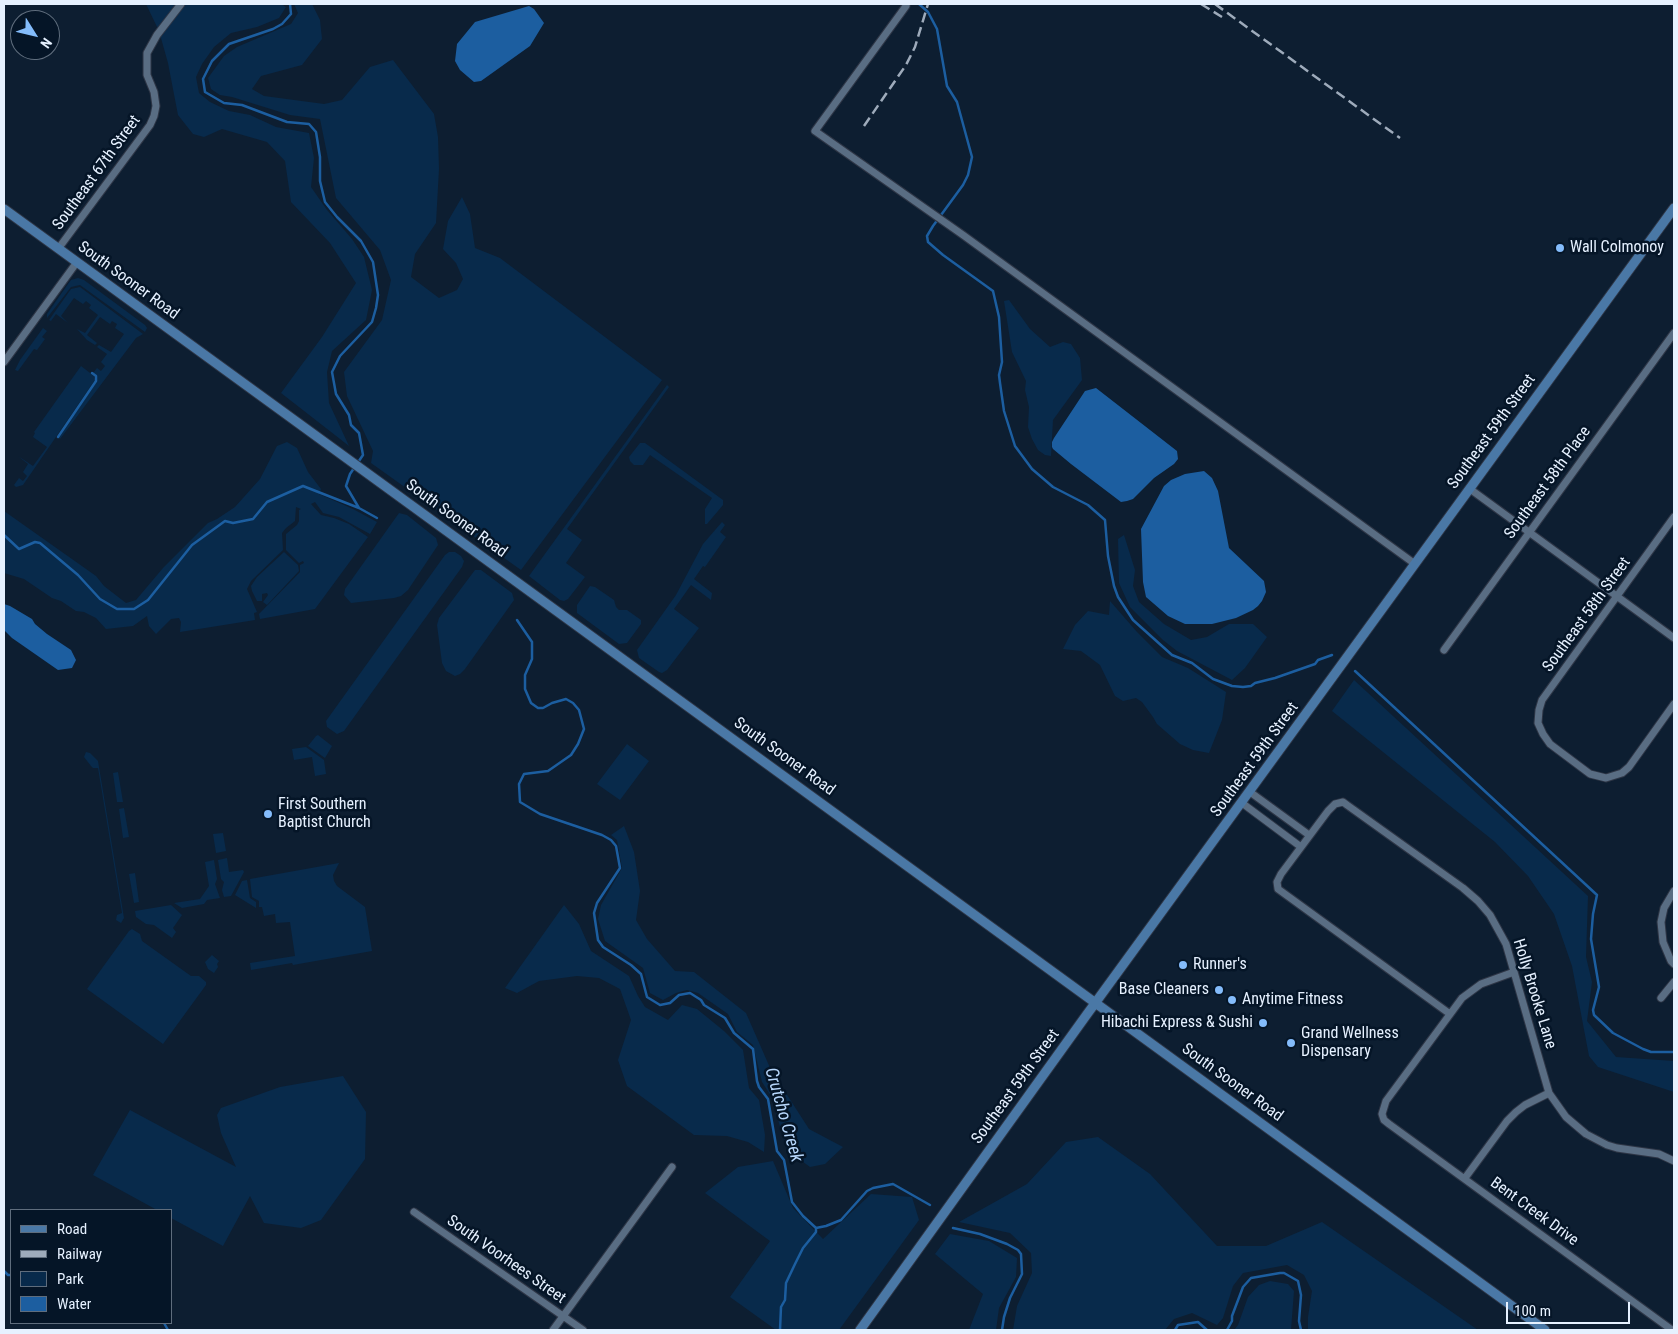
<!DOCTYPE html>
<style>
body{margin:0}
#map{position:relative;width:1678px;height:1334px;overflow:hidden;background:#0d1e31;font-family:"Roboto Condensed",sans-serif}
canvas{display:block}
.frame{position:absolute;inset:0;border:5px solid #e6f1ff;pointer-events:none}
.legend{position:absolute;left:10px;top:1209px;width:162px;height:115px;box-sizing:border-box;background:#051527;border:1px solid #5f6d7d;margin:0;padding:6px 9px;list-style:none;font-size:15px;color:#e6f1ff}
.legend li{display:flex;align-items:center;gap:10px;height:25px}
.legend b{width:25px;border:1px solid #5f6d7d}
.north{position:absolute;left:10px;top:10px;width:50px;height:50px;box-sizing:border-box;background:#051527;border:1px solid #5f6d7d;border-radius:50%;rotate:126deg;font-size:14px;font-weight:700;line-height:20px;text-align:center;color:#e6f1ff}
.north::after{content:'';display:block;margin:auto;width:18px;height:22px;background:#84bcfb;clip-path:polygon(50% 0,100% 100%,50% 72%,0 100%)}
.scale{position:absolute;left:1506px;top:1302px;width:124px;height:22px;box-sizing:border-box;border:2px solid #e6f1ff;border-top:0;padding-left:6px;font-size:15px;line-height:18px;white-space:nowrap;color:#e6f1ff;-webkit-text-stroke:4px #051527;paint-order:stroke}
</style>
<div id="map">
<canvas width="1678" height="1334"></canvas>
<div class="frame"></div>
<ul class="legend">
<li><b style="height:6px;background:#4a78a6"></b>Road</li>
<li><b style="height:6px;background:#9eabbb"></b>Railway</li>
<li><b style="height:14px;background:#082a4b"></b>Park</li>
<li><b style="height:14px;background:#1c5ea0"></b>Water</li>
</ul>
<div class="north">N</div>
<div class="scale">100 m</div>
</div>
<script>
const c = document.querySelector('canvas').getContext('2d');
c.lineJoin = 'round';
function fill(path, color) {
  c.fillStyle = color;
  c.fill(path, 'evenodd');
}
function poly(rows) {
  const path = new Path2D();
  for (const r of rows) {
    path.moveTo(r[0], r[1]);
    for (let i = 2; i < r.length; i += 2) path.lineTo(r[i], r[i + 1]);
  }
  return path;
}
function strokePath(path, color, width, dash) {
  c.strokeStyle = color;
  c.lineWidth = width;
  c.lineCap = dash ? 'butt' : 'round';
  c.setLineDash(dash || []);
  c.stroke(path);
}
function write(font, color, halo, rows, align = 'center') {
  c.font = font + ' "Roboto Condensed",sans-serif';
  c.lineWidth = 5;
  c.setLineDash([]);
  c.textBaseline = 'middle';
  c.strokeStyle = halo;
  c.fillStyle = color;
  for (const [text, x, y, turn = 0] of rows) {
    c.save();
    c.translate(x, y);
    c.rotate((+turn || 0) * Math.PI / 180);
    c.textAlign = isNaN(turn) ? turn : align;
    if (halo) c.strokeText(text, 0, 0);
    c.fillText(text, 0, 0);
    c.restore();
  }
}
const green = poly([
 [146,4,281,4,286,7,279,18,257,27,231,33,214,47,202,64,196,77,199,93,210,102,229,111,250,115,276,127,309,133,314,158,311,187,327,210,352,239,364,257,372,290,366,320,332,351,327,372,329,403,349,446,281,393,322,337,356,283,330,243,291,202,285,161,267,142,222,129,204,137,193,134,178,115,168,63,159,31],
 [294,4,312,4,320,20,322,39,302,65,261,76,252,89,264,96,324,104,342,100,370,67,393,60,434,114,438,137,439,169,436,223,415,254,411,277,439,298,457,290,463,279,456,263,443,249,448,221,462,197,470,214,475,248,500,258,662,380,521,570,371,463,373,451,347,396,344,372,382,320,391,280,380,250,336,198,320,119,290,115,232,97,220,95,211,89,208,78,224,56,237,47,291,24,298,13],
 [78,278,84,280,145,325,147,328,145,332,80,285,71,287,47,318,47,314,68,284,71,280],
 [80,287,143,334,136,338,60,439,59,438,97,381,96,375,93,373,97,368,101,371,105,366,101,362,107,354,97,347,99,345,111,352,124,334,115,328,117,324,112,321,110,324,100,317,87,335,97,343,95,345,87,340,77,329,85,333,98,315,89,308,91,305,86,301,83,304,74,298,61,316,68,323,56,314,51,321,49,320,71,289],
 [1009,300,1030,329,1050,347,1063,342,1071,344,1080,358,1082,380,1053,420,1051,456,1045,455,1038,450,1032,439,1028,427,1029,407,1025,390,1026,381,1012,352,1004,301],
 [43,328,47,331,42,337,45,339,37,350,34,349,18,371,15,370,20,360],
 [81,366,94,376,95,380,23,485,16,487,14,485,19,478,23,481,27,476,23,472,28,464,18,456,33,466,47,447,33,437,35,433,34,432],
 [667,385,669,387,567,529,582,540,566,563,585,577,568,599,564,601,560,600,529,576],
 [287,442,297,448,308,472,321,489,319,494,353,509,377,522,370,534,339,517,323,513,315,502,311,504,321,515,334,518,349,524,368,537,315,609,260,619,259,614,300,572,300,565,304,563,303,561,299,563,286,550,286,534,297,525,299,521,299,510,301,509,296,507,295,521,286,528,282,533,283,550,251,581,247,589,257,612,254,613,255,620,180,632,181,622,179,618,171,619,156,634,149,626,147,616,133,626,106,629,96,618,84,612,76,611,61,601,52,598,24,579,4,573,4,511,96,576,104,586,126,603,136,600,163,568,208,523,217,519,235,507,260,479,277,446],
 [640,443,645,443,723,500,723,505,707,524,705,524,705,509,712,498,650,455,643,465,634,465,630,461,629,457],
 [399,513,407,515,436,538,438,545,408,590,401,596,394,598,351,603,344,595,345,589],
 [722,522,725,525,720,532,726,537,705,567,703,566,694,579,712,593,711,600,691,585,674,609,699,628,667,670,662,673,659,672,639,658,637,650,676,595,703,544],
 [1124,535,1135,570,1133,586,1139,602,1164,624,1191,640,1207,637,1229,624,1253,624,1267,637,1245,668,1232,680,1177,651,1163,640,1130,607,1119,583,1118,539],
 [284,552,298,565,299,571,267,605,263,602,268,595,267,593,262,594,262,601,257,601,252,591,251,586,257,577],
 [449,552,455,552,461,556,464,561,462,567,344,731,337,734,327,727,326,721,445,555],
 [475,570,481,570,512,593,514,600,465,669,460,674,455,676,446,671,442,663,437,625,439,618],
 [590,586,595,587,614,600,616,607,619,610,627,610,641,620,641,624,627,643,619,644,577,613,577,605],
 [1110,601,1137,632,1162,657,1188,668,1226,692,1222,720,1209,753,1193,750,1180,744,1157,724,1153,717,1142,702,1136,698,1123,701,1115,696,1100,665,1081,651,1063,649,1075,625,1088,611,1109,615],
 [1354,680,1588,896,1586,957,1592,982,1587,1021,1616,1057,1674,1061,1674,1092,1598,1067,1589,1056,1572,966,1554,914,1528,876,1495,842,1332,711],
 [318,735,332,746,325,758,308,746,316,736],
 [627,744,649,761,620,800,597,784],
 [306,747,324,760,326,774,315,776,312,757,294,760,292,749],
 [86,752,90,753,98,761,124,918,121,923,116,920,117,915,122,913,98,768,93,768,91,766,84,757],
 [118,772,123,802,117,802,113,773],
 [124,808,129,837,123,838,119,809],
 [624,826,634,852,640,891,636,920,647,939,675,971,694,972,746,1013,771,1070,809,1129,843,1147,825,1164,810,1167,787,1150,771,1096,762,1082,753,1045,737,1032,728,1014,698,993,687,990,676,993,663,1000,650,993,643,968,605,941,598,919,601,905,622,868,617,840,611,835],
 [223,833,226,851,216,853,213,834],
 [227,858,229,872,243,870,244,872,231,896,224,897,222,890,224,882,221,879,218,860],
 [214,860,217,879,215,884,220,898,207,900,204,904,182,908,174,903,200,899,209,886,205,862],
 [339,863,333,875,334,881,337,886,365,907,372,951,293,965,292,963,251,970,250,963,295,956,290,922,276,923,275,914,264,916,262,907,259,907,259,901,252,897,250,879],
 [135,873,139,902,134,903,129,874],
 [247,880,250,898,256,902,256,908,235,895,242,881],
 [171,905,182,915,173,928,176,932,172,938,154,925,146,924,136,917,135,911],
 [564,905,579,924,591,951,629,976,638,996,645,1007,668,1020,682,1005,697,1009,724,1031,743,1050,749,1088,759,1100,765,1135,764,1152,748,1142,727,1136,694,1135,627,1086,618,1060,631,1020,620,989,599,978,577,976,539,981,517,993,505,988],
 [132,929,140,934,142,941,191,976,199,976,206,982,206,985,163,1044,87,989,129,931],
 [212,955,219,961,217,964,218,967,214,973,208,969,205,962],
 [343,1076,366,1112,365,1159,321,1220,301,1228,264,1223,250,1196,223,1246,171,1218,171,1210,157,1210,93,1175,130,1110,236,1167,221,1133,217,1115,221,1108,280,1087],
 [1098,1137,1150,1174,1217,1246,1266,1246,1322,1222,1478,1330,1308,1330,1308,1317,1312,1291,1304,1275,1287,1265,1243,1273,1233,1286,1223,1318,1217,1325,1192,1313,1174,1319,1165,1330,1013,1330,1017,1306,1032,1273,1031,1253,1010,1233,959,1222,1027,1184,1066,1142],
 [773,1161,793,1208,823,1239,871,1194,912,1197,919,1220,839,1330,776,1330,730,1297,770,1241,705,1193,738,1167],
 [950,1234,989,1241,1017,1258,1016,1277,999,1308,996,1330,969,1330,983,1294,935,1254],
 [1270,1281,1288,1284,1294,1291,1291,1330,1234,1330,1238,1325,1248,1297,1259,1285]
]);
const water = poly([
 [529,6,534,9,544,23,530,46,481,81,474,82,460,70,455,61,457,44,475,22],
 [1096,388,1177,451,1178,459,1174,464,1154,478,1133,499,1127,501,1121,502,1071,464,1053,449,1052,447,1052,442,1054,438,1085,391],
 [1204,471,1212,478,1218,491,1229,548,1264,581,1266,592,1262,601,1258,606,1253,610,1236,618,1212,624,1185,624,1168,616,1146,597,1143,582,1141,529,1164,486,1171,480,1185,474],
 [4,604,10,606,32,619,35,624,47,634,71,650,76,660,72,668,58,670,12,638,4,630]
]);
const stream = poly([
 [290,4,291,14,282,24,273,29,229,44,212,61,203,79,205,92,224,103,242,105,287,122,309,124,316,132,320,157,320,181,325,202,337,217,361,241,373,262,378,295,376,308,372,322,340,356,332,372,336,394,349,415,351,425,359,433,363,455,350,474,346,486,359,508],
 [919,4,928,12,937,29,947,86,957,102,972,157,968,175,963,185,933,226,927,236,928,242,943,255,993,291,999,317,1002,362,999,375,1000,383,1004,411,1015,446,1032,469,1053,487,1088,505,1105,520,1108,556,1114,586,1118,597,1133,620,1172,655,1192,663,1213,679,1232,686,1243,687,1251,686,1255,683,1275,678,1315,664,1318,660,1332,655],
 [58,437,96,381,96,376,92,373],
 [4,535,19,549,35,542,40,543,78,575,100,599,117,609,134,609,148,600,192,545,225,521,233,523,253,519,267,502,303,486,359,508,377,518],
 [517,620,532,642,532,659,525,675,525,689,531,703,538,708,543,708,552,703,566,699,573,703,579,710,584,729,578,744,571,755,548,771,524,774,519,784,520,802,540,814,602,835,611,840,616,846,620,868,597,903,594,913,598,940,603,947,631,965,641,974,647,997,660,1005,670,1003,679,995,690,993,701,1000,704,1005,725,1018,734,1033,753,1049,757,1081,759,1087,768,1099,777,1151,784,1160,792,1202,803,1216,816,1228,826,1226,841,1220,867,1191,873,1188,893,1184,930,1205],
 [1355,671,1597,895,1593,914,1591,939,1599,987,1593,1010,1594,1015,1613,1033,1643,1049,1651,1052,1674,1052],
 [953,1228,980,1234,1007,1244,1018,1250,1021,1254,1022,1274,1010,1298,1004,1317,1002,1330],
 [4,1271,8,1275,11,1275],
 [164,1323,168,1330],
 [780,1330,781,1307,785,1300,786,1283,795,1264,803,1248,816,1232,816,1228],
 [1175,1330,1178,1325,1198,1322,1207,1330],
 [1227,1330,1232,1321,1232,1316,1243,1287,1251,1278,1280,1273,1284,1273,1298,1281,1301,1295,1299,1321,1301,1330]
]);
const street = poly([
 [906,6,815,131,963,235,1415,564],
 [58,249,150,125,154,116,156,106,154,92,147,75,147,53,157,35,181,4],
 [4,362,77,262],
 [1470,489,1674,638],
 [1674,517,1542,700,1539,710,1538,723,1543,734,1550,744,1590,774,1606,778,1622,773,1629,767,1674,704],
 [1444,650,1674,333],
 [1250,792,1309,835],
 [1242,803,1301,847],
 [1674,891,1664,908,1661,922,1663,942,1671,961,1674,964],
 [1514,972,1481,984,1462,998,1386,1101,1382,1114,1384,1120,1389,1124,1672,1330],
 [1661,998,1674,982],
 [1450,1014,1278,889,1277,882,1281,874,1328,811,1335,804,1343,802,1347,805,1463,888,1478,901,1490,915,1506,944,1549,1093,1566,1117,1586,1134,1607,1145,1617,1148,1659,1154,1674,1161],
 [1465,1178,1507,1121,1516,1112,1525,1105,1549,1093],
 [414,1212,583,1330],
 [553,1330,672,1167]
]);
const secondary = poly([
 [4,209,1545,1330],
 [860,1330,1085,1017,1674,208]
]);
const rail = poly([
 [1201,4,1222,17],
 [1215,4,1400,138],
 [864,126,906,65,915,47,928,4]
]);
const markers = [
 [1560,248,5,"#84bcfb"],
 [268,814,5,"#84bcfb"],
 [1183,965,5,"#84bcfb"],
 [1219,990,5,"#84bcfb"],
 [1232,1000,5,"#84bcfb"],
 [1263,1023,5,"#84bcfb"],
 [1291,1043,5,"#84bcfb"]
];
const streetNames = [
 ["Southeast 67th Street",97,173,-54],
 ["South Sooner Road",128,281,36],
 ["Southeast 59th Street",1492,432,-54],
 ["Southeast 58th Place",1548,483,-54],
 ["South Sooner Road",456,519,36],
 ["Southeast 58th Street",1587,615,-54],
 ["South Sooner Road",784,757,36],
 ["Southeast 59th Street",1255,760,-54],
 ["Holly Brooke Lane",1534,994,73],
 ["South Sooner Road",1232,1083,36],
 ["Southeast 59th Street",1016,1087,-54],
 ["Bent Creek Drive",1534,1212,36],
 ["South Voorhees Street",506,1260,35]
];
const poiNames = [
 ["Wall Colmonoy",1570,248],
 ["First Southern",278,805],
 ["Baptist Church",278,823],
 ["Runner's",1193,965],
 ["Base Cleaners",1209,990,"right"],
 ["Anytime Fitness",1242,1000],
 ["Hibachi Express & Sushi",1253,1023,"right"],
 ["Grand Wellness",1301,1034],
 ["Dispensary",1301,1052]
];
const waterNames = [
 ["Crutcho Creek",783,1115,74]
];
fill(green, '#082a4b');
fill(water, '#1c5ea0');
strokePath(stream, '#1c5ea0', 2.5);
strokePath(street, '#2e3646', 9);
strokePath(secondary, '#2e3646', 11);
strokePath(street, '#596d83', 7);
strokePath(secondary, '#4a78a6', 9);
strokePath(rail, '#9eabbb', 2.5, [10, 5]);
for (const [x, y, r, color] of markers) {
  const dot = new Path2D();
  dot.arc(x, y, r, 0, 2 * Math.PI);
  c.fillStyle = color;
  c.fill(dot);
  strokePath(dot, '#051527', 2);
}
write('16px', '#e6f1ff', '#051527', streetNames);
write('16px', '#e6f1ff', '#051527', poiNames, 'left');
write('italic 18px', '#b6d6fb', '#051527', waterNames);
</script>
